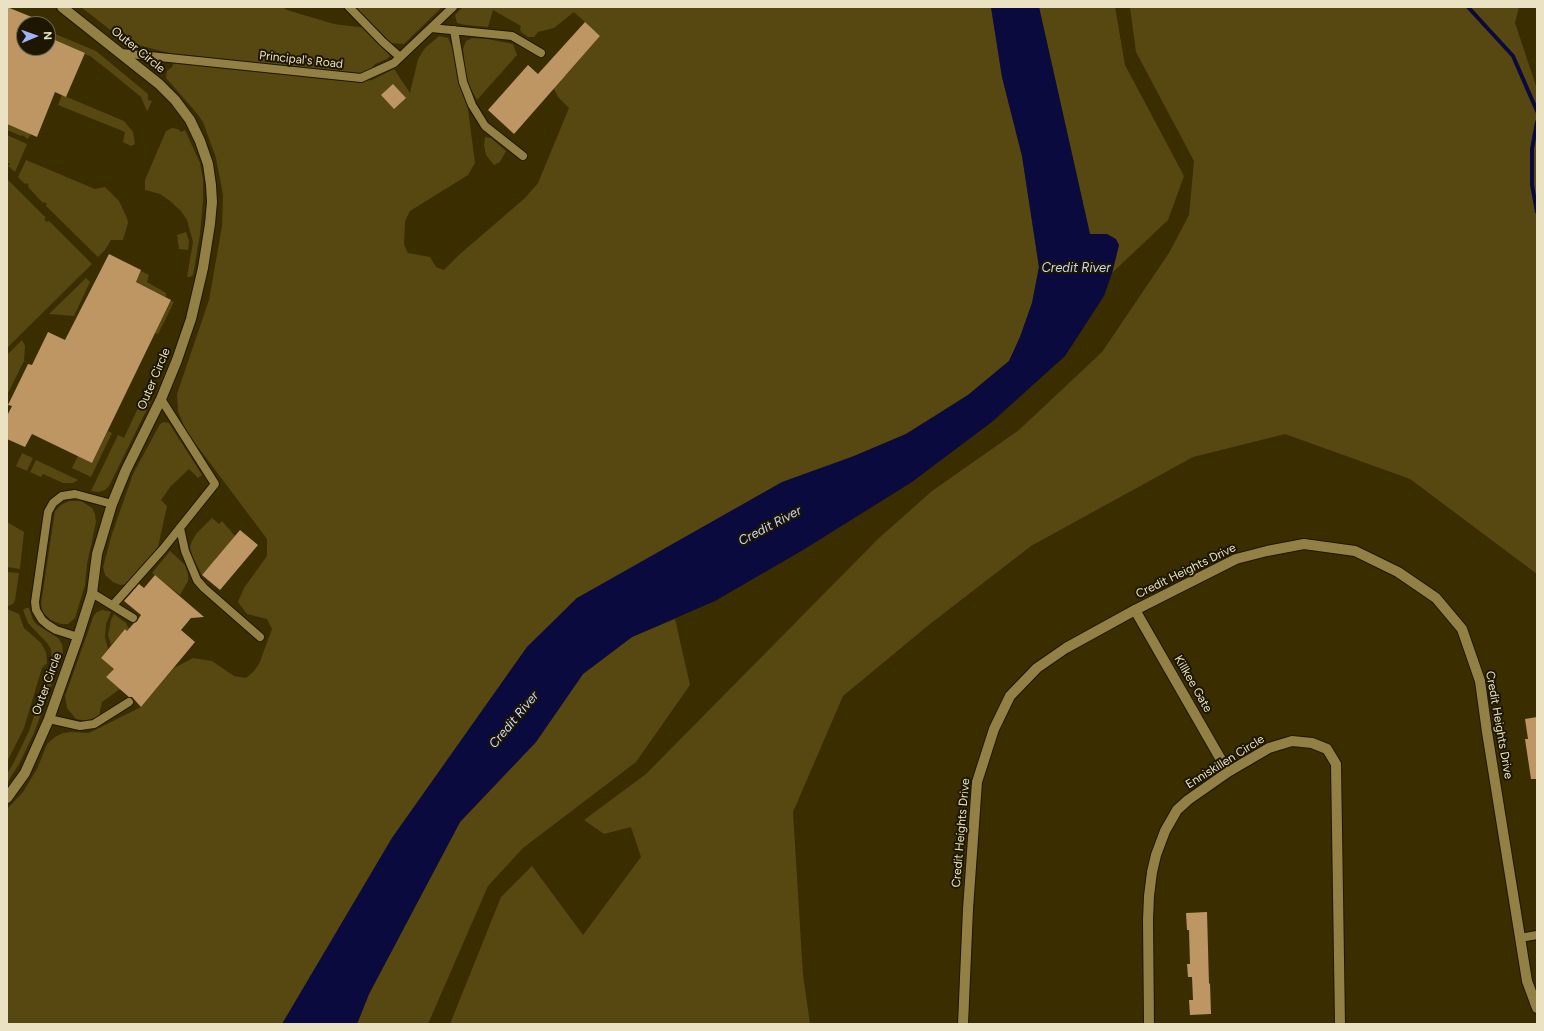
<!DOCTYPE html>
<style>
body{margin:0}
#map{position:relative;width:1544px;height:1031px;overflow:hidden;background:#3a2d00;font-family:Figtree,sans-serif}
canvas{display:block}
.frame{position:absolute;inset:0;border:8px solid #ebe2c4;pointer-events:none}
.north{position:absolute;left:16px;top:16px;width:40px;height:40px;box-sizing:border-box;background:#1d1600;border:1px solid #6f684e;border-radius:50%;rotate:88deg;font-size:11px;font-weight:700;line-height:16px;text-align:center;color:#ebe2c4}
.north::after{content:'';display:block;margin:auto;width:14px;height:18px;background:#a0b3fd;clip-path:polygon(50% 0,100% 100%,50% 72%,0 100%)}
</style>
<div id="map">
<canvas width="1544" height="1031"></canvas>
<div class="frame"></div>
<div class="north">N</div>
</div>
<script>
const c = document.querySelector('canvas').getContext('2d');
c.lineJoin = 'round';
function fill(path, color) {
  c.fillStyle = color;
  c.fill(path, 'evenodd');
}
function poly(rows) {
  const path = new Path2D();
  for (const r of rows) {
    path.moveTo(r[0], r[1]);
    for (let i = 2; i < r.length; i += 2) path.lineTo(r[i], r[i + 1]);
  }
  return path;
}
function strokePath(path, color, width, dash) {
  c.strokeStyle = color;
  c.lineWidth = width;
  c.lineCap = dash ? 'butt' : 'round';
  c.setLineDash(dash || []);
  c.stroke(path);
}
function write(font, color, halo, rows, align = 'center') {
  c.font = font + ' Figtree,sans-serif';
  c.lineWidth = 4;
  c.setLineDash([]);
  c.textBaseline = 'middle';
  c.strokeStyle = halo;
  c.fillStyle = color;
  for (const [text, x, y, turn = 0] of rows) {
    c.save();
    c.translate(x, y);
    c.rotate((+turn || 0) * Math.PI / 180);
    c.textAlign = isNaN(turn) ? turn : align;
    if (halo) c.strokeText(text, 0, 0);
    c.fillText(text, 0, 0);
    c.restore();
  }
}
const green = poly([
 [81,7,283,7,287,10,334,24,366,28,390,56,387,59,375,64,361,81,372,80,394,69,410,93,418,59,425,48,439,36,448,38,453,49,457,72,463,96,467,102,475,163,468,175,410,211,405,221,404,245,408,253,430,257,436,267,444,270,460,254,525,198,538,183,569,108,558,97,554,89,547,82,566,75,600,36,574,12,554,28,538,32,534,37,528,37,521,32,520,29,521,26,493,10,488,27,466,25,457,23,455,15,463,7,991,7,1002,77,1022,156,1039,267,1032,303,1020,337,1009,361,968,395,906,434,854,456,577,598,527,647,392,838,282,1024,7,1024,7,809,23,792,37,769,47,744,55,737,63,733,71,732,88,733,91,732,141,707,174,668,193,658,212,661,234,676,246,678,253,672,259,664,272,629,267,619,247,614,238,602,244,588,267,556,267,539,186,431,178,411,177,394,209,300,222,226,223,195,216,158,203,122,195,111,166,78,167,71,172,67,175,60,169,53,134,44,113,32],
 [355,7,442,7,404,44,391,43],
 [1039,7,1115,7,1125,65,1184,176,1168,220,1112,273,1119,245,1107,234,1090,235],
 [1130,7,1519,7,1515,23,1537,89,1537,574,1410,479,1285,434,1193,457,1031,546,930,624,843,696,793,812,803,975,810,1024,450,1024,501,897,532,866,583,935,641,857,631,827,604,834,584,820,646,774,879,538,932,491,1019,430,1102,352,1169,253,1189,215,1194,161,1136,52],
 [48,31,96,51,148,94,148,100,152,101,148,110,147,111,141,97,108,70,90,56,86,55,85,53,48,37],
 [472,38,487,39,513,44,517,55,477,100,466,80,463,49,466,41],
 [62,95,124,121,133,132,135,144,131,146,123,142,125,132,58,105],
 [7,124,31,134,28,139,22,135,21,136,7,130],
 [172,128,178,129,181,132,185,130,200,163,203,179,203,201,200,234,193,275,190,277,187,277,193,242,187,220,181,211,170,201,160,194,145,190,145,180,166,131],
 [7,135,27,144,15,172,8,166,10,164,7,162],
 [485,137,491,138,506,151,500,162,494,165,486,155,484,145],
 [26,160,95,189,105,187,119,201,127,218,128,223,123,240,111,240,105,250,98,257,46,206,47,204,44,202,43,203,28,187,29,186,27,183,25,184,18,177],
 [7,179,46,218,44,219,47,222,49,221,92,264,7,348],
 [186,232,189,241,188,250,179,249,177,235],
 [141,271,149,275,147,282,166,293,166,297,136,282],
 [86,278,90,282,74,316,49,314],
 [171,301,174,302,158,334,155,333],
 [22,340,25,346,24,361,7,395,7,355],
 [144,395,151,399,151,401,109,486,105,490,99,492,91,491,118,435,124,438],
 [164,422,169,423,202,475,198,478,189,469,171,486,161,500,167,506,158,547,126,584,120,585,113,582,105,575,103,567,112,534,133,474,160,424],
 [108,431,112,433,91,477,72,468,78,456,92,463],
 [22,453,33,458,27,471,16,466],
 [36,460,78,480,73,483,63,483,43,474,41,477,30,472],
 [69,501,81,501,92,508,95,514,96,522,87,564,85,585,75,618,68,624,61,624,51,620,43,613,41,604,55,511,61,505],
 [212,518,219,524,222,521,235,536,202,575,192,556,190,547,192,541,196,534],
 [7,522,24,532,20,569,7,567],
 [170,551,185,565,188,574,188,581,180,595,152,573],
 [7,572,19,573,15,600,13,604,8,606],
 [26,608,29,608,33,620,36,624,58,638,62,644,63,652,34,733,19,764,7,783,7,774,14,762,29,731,52,664,51,649,47,643,28,623,23,610],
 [7,609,19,614,24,628,41,643,46,652,47,663,42,668,24,728,7,762],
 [102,610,111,612,106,624,105,637,108,649,101,658,114,669,106,677,120,689,102,702,99,716,87,721,76,719,67,708,65,696,94,615,97,612],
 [114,614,126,623,129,629,127,631,125,629,111,645,108,635,111,620],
 [675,619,690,685,636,762,523,848,488,886,428,1024,357,1024,369,994,460,822,536,742,583,674,632,637]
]);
const water = poly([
 [991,7,1039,7,1090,234,1107,234,1116,239,1119,245,1112,273,1104,296,1065,356,993,421,912,482,803,550,715,601,632,637,583,674,536,742,460,822,369,994,357,1024,282,1024,392,838,527,647,577,598,782,482,854,456,906,434,968,395,1009,361,1020,337,1032,303,1039,267,1022,156,1002,77]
]);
const stream = poly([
 [1468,7,1513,56,1537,111],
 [1537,122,1532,149,1532,185,1537,212]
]);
const building = poly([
 [7,7,49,24,24,24,24,48,48,48,48,37,85,53,66,97,55,92,37,137,7,124],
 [585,22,600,36,514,134,488,110,528,65,538,74],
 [393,84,406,98,394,109,381,95],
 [109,254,141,270,136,282,171,300,92,463,32,434,25,447,7,439,7,416,12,406,8,405,28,364,32,365,48,332,65,340],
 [240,530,258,545,220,590,202,575],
 [155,575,204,617,191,618,181,630,195,642,141,707,132,697,129,697,106,677,114,669,101,658,125,629,127,631,134,623,137,621,141,615,124,601,139,584,144,588],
 [1537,717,1537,779,1531,779,1525,739,1528,739,1525,719],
 [1207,912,1209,984,1210,983,1211,1014,1190,1015,1189,1000,1193,1000,1192,977,1188,977,1187,964,1190,964,1189,930,1187,930,1186,913]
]);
const lane = poly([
 [349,7,383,42,400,57],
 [431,28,512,36,541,53],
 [454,30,463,82,472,105,485,126,523,156],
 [121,53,361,78,394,63,453,7],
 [180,528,185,551,197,580,204,588,260,637],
 [92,593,133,618],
 [113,605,163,549,215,484,161,399],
 [78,637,56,630,48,625,42,620,36,610,35,602,48,512,53,503,62,496,75,494,112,504],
 [49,719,80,726,94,724,129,702],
 [1520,938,1537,935]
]);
const street = poly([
 [1135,610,1228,772],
 [7,798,25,773,49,719,78,637,92,593,97,554,112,504,126,470,161,399,177,360,191,319,203,268,210,224,212,202,211,185,208,164,200,141,190,120,175,100,159,84,62,7],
 [1149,1024,1148,920,1149,896,1152,872,1156,855,1165,831,1177,810,1188,800,1228,772,1269,748,1292,741,1312,743,1327,749,1336,764,1340,1024]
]);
const secondary = poly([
 [963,1024,968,909,977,782,994,729,1010,696,1037,668,1066,648,1135,610,1236,559,1267,551,1304,544,1355,551,1398,572,1436,598,1462,629,1480,681,1487,732,1527,981,1537,1008]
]);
const streetNames = [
 ["Outer Circle",138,50,39],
 ["Principal's Road",301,60,6],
 ["Outer Circle",154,379,-67],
 ["Credit Heights Drive",1186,571,-26],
 ["Outer Circle",47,684,-70],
 ["Killkee Gate",1193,684,60],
 ["Credit Heights Drive",1499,725,80],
 ["Enniskillen Circle",1225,762,-32],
 ["Credit Heights Drive",961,833,-85]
];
const waterNames = [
 ["Credit River",1076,268],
 ["Credit River",770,526,-28],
 ["Credit River",514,720,-50]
];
fill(green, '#574812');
fill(water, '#0a0a3e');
strokePath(stream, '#0a0a3e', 4);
fill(building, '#bd9664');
strokePath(lane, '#1e1600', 10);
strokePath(street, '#1e1600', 12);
strokePath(secondary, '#1e1600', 12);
strokePath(lane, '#928045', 8);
strokePath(street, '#928045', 10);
strokePath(secondary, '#928045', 10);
write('12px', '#ebe2c4', '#1d1600', streetNames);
write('italic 13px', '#cbd5f9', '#1d1600', waterNames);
</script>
